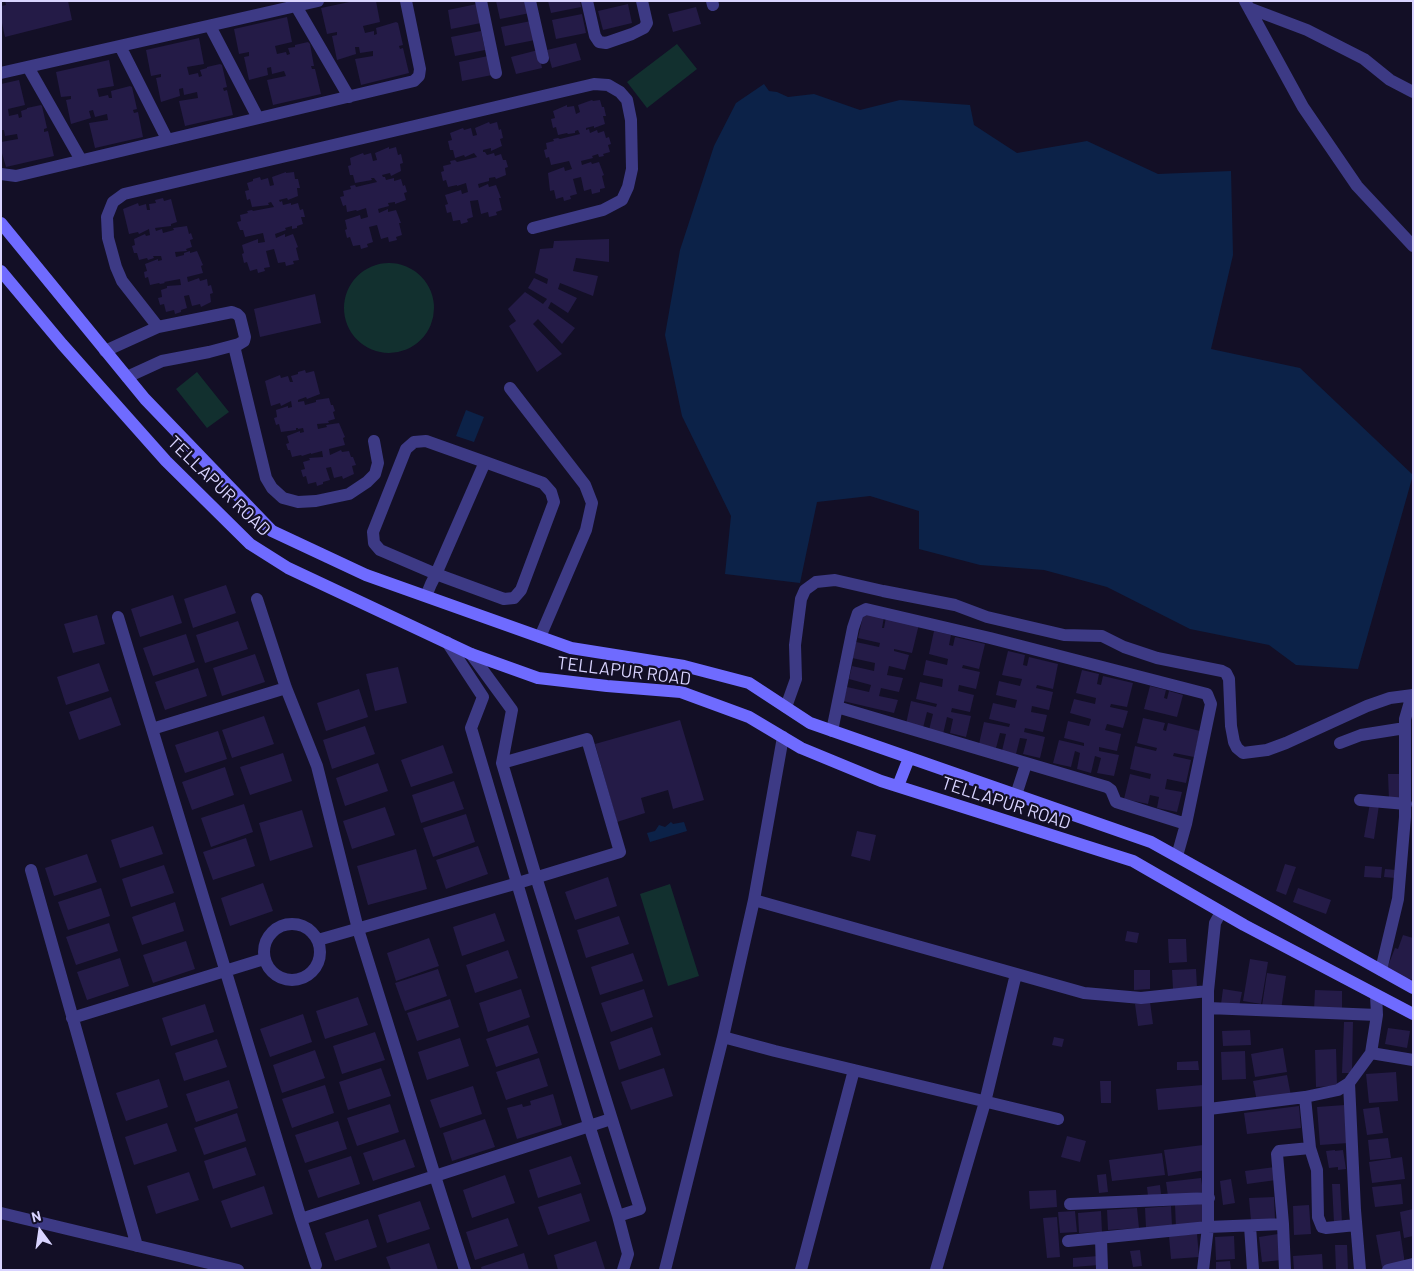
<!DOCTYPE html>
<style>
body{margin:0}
#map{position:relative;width:1414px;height:1271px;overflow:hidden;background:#130f26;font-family:Barlow,sans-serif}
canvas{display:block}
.frame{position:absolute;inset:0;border:2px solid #d9d4ff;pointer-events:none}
.north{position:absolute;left:15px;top:1206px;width:50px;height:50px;-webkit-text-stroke:4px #130f26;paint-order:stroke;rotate:346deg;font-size:14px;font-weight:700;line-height:20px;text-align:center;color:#d9d4ff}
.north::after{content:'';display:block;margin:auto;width:18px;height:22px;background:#d9d4ff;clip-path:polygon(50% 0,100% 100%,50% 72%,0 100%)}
</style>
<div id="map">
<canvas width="1414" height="1271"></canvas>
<div class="frame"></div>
<div class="north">N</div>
</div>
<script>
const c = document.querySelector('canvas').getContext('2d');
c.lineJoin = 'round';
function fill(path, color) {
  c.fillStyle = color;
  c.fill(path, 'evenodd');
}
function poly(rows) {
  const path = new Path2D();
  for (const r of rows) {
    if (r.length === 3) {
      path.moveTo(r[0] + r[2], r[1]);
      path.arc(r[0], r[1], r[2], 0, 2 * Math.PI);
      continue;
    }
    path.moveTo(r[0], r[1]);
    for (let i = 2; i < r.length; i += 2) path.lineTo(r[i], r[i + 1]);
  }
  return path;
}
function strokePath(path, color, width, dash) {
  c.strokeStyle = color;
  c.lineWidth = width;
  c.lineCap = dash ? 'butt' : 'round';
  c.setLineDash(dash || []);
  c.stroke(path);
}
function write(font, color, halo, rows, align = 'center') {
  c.font = font + ' Barlow,sans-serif';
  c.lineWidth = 4.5;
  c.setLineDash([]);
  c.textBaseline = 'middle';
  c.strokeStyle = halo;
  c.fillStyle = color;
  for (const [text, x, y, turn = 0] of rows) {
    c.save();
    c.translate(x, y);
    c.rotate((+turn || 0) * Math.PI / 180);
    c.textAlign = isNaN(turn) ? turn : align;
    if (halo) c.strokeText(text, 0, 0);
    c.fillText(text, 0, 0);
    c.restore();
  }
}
const green = poly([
 [677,44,697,69,647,108,627,82],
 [389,308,45],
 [197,372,229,412,207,428,176,389],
 [670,884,699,976,668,986,640,894]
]);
const water = poly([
 [764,84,769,91,777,92,788,97,814,94,860,110,900,100,970,105,974,125,1017,153,1087,141,1158,174,1231,171,1233,255,1211,349,1300,368,1413,475,1358,669,1296,665,1269,645,1190,629,1107,587,1044,570,980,565,919,549,919,511,870,496,817,502,800,583,725,574,731,516,682,416,665,335,680,250,714,146,736,103],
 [466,410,484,417,474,442,456,436],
 [671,822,673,824,684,822,687,831,650,842,647,833,655,831,659,825,665,827]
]);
const building = poly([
 [5,1,68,1,72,20,5,37,2,23,1,6,6,5],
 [354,1,376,1,380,22,363,26,365,33,374,31,374,35,377,34,376,28,396,22,398,23,403,45,399,46,400,49,403,48,409,73,361,85,355,59,373,56,373,51,360,53,359,47,355,47,356,54,337,60,332,36,337,35,337,32,327,34,321,8],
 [496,1,527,1,530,13,500,19],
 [548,1,580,1,581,7,551,13],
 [477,4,481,23,451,29,448,10],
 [628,4,632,23,603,30,598,11],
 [696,7,701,24,673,32,668,14],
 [582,14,586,33,556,39,552,20],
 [287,17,292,42,275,46,277,54,286,52,287,55,290,54,288,48,295,47,295,45,308,42,310,44,314,66,311,66,312,69,315,69,321,94,273,105,267,80,286,76,284,71,272,74,271,67,267,68,268,75,249,80,244,57,249,56,249,52,239,54,234,29],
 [531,21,535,40,505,46,501,27],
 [481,31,485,50,455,56,451,37],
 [199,38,204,64,187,67,189,75,198,73,199,77,202,76,200,70,207,68,207,67,220,64,222,65,227,87,223,88,224,91,227,90,233,115,185,126,179,101,198,98,197,92,184,95,183,88,179,89,180,96,161,102,156,78,161,77,161,74,151,76,146,50],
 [576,43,581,60,552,68,547,50],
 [538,50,542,68,516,74,511,57],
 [488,56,492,75,462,81,459,62],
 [109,60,114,86,97,89,99,97,108,95,109,98,112,98,111,91,130,86,132,87,137,109,133,110,134,113,138,112,143,137,95,148,89,123,108,120,107,114,95,117,93,110,89,111,91,118,71,124,66,100,71,99,71,96,61,97,56,72],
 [19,80,25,105,8,109,9,116,18,114,19,118,22,117,21,111,27,109,27,108,41,105,42,106,47,128,44,129,44,132,48,131,54,156,6,167,1,150,1,142,18,139,17,134,5,136,4,130,1,130,1,84],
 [592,100,593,101,600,100,602,107,604,107,606,116,603,116,605,124,594,128,594,126,586,128,586,130,589,129,590,133,597,130,598,133,604,131,606,138,609,137,611,144,608,145,610,152,603,154,604,156,599,157,598,154,592,156,593,158,581,161,582,165,591,162,592,164,599,162,604,175,602,176,605,188,600,189,600,192,592,194,591,189,584,191,581,177,573,179,577,194,570,196,571,199,564,201,563,197,556,199,554,190,550,191,548,173,564,167,565,171,572,169,569,161,551,165,549,157,546,158,544,150,547,149,546,143,554,141,553,139,558,138,560,139,580,134,578,130,575,131,575,133,568,134,567,133,558,135,556,127,553,128,551,119,555,118,553,111,567,105,567,107,574,106,576,114,580,112,578,105],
 [489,122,490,124,497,122,499,130,501,129,503,138,500,139,502,146,491,151,491,148,483,150,483,152,485,152,487,155,494,153,495,156,501,154,503,160,506,160,508,167,505,168,506,175,496,179,495,177,489,178,489,181,478,184,479,188,488,184,489,187,496,185,501,198,499,198,502,210,496,212,497,215,489,217,488,212,481,214,478,200,470,201,473,217,467,219,468,222,461,224,460,220,453,221,451,212,447,213,445,205,448,204,445,195,461,190,462,194,468,192,466,183,457,186,457,185,448,187,446,180,443,181,441,172,444,171,443,166,451,164,450,161,455,160,457,162,477,157,474,153,465,157,464,155,455,158,453,150,450,150,448,141,452,140,450,133,463,128,464,130,471,128,473,136,477,135,475,128],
 [389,147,389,149,396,147,398,155,401,154,403,163,400,164,401,171,391,176,390,173,382,175,383,177,385,177,386,180,394,178,394,181,401,179,403,186,405,185,407,192,404,193,406,200,395,204,395,202,388,203,389,206,378,209,379,213,388,209,388,212,396,210,401,223,399,223,402,235,396,237,397,240,389,242,388,237,381,239,377,225,369,227,373,242,367,244,368,247,361,249,360,245,353,246,350,237,347,238,345,230,347,229,345,220,360,215,361,219,368,217,366,208,357,211,356,210,347,212,346,205,343,206,340,197,344,196,343,191,351,189,350,186,355,185,356,187,377,182,374,178,371,178,372,180,355,183,353,175,350,175,348,166,351,165,350,158,363,153,364,155,371,153,373,161,377,160,375,153],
 [286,172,286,173,294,172,295,179,298,179,300,188,297,188,298,196,288,200,287,198,279,200,280,202,282,201,283,205,291,203,291,205,298,203,300,210,303,209,305,217,301,217,303,224,297,226,297,228,292,229,292,226,285,228,286,230,275,234,276,238,285,234,285,237,293,234,298,247,296,248,299,260,293,261,294,264,286,266,285,262,278,263,274,249,266,251,270,267,264,268,265,271,258,273,257,269,250,271,247,262,244,263,242,254,244,253,242,245,258,239,258,243,265,242,263,233,245,237,243,230,240,230,237,222,241,221,240,215,248,213,247,211,252,210,253,211,274,207,271,202,268,203,269,205,252,207,250,199,247,200,245,191,249,190,247,183,253,181,253,179,260,177,261,180,268,178,270,186,274,185,272,177],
 [163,198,164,201,171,199,177,222,171,224,171,226,155,228,156,231,162,229,163,233,174,230,173,228,187,226,189,234,191,233,193,239,190,240,192,247,186,249,187,251,175,252,176,257,184,255,184,253,190,251,190,253,197,251,203,265,201,266,203,273,187,277,188,282,199,278,200,281,207,279,208,286,211,285,213,293,210,294,211,302,201,307,200,304,192,306,189,295,184,296,187,308,181,310,181,312,175,314,174,310,166,312,164,304,160,305,158,298,162,297,161,290,167,288,167,286,181,285,180,279,164,282,165,283,160,284,159,283,150,285,148,277,145,278,144,272,147,271,145,264,158,259,158,261,162,260,161,256,153,256,154,258,148,260,147,258,139,260,137,253,134,253,132,246,135,245,134,239,145,234,146,236,150,235,149,229,139,234,138,232,129,234,123,209,138,203,139,206,146,204,147,210,150,210,149,204,156,203,155,200],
 [609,239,609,262,576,258,573,271,598,276,593,296,560,283,558,289,577,298,568,313,551,302,548,308,575,328,562,344,538,319,533,324,562,354,537,372,509,326,516,321,508,309,525,292,543,304,547,299,528,288,534,278,547,284,548,279,535,273,540,249,553,248,554,241],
 [315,294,321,323,260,337,254,309],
 [305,370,306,373,314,371,320,394,307,399,306,397,298,400,298,402,304,401,305,405,316,402,316,400,329,398,331,405,333,405,335,411,333,412,335,419,328,421,329,423,317,424,318,429,327,427,326,425,339,423,345,437,343,438,345,445,329,449,330,455,341,450,342,452,349,451,351,457,353,457,356,465,352,466,354,474,343,479,342,476,334,478,331,467,326,468,330,480,323,482,323,484,317,486,316,482,308,484,306,476,303,477,301,470,305,469,303,462,310,460,309,458,323,457,322,451,311,454,311,453,302,456,301,455,292,457,290,450,288,450,286,444,289,443,287,436,300,431,300,433,304,432,303,428,298,429,298,428,296,428,296,430,281,432,279,424,276,425,274,418,277,417,276,410,288,406,288,408,292,407,291,401,281,406,280,403,271,406,265,381,280,375,281,378,288,376,290,382,293,382,291,376,298,374,298,372],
 [226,585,236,613,193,628,184,599],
 [173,595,182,623,140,637,131,609],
 [864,612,884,617,882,628,884,628,886,617,919,624,912,653,894,649,894,651,909,655,905,670,889,666,887,675,903,678,899,692,881,688,879,696,898,700,894,713,843,701,847,687,869,692,871,685,849,679,852,666,874,671,875,663,852,658,856,642,879,647,880,643,858,638],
 [97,615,105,644,73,653,64,624],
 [238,621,248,649,205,663,196,635],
 [934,631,951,635,949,645,953,646,955,637,985,644,979,669,963,665,962,668,980,672,976,689,959,685,958,691,974,695,970,712,952,708,951,712,971,716,966,737,950,733,953,719,947,717,943,734,929,730,933,714,927,712,923,728,906,724,911,701,936,707,937,704,916,699,920,682,942,687,943,679,923,675,926,660,947,665,948,659,929,654],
 [186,634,195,662,153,676,143,648],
 [1008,651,1025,655,1023,665,1027,666,1029,657,1058,664,1053,689,1037,685,1036,688,1053,692,1049,710,1032,706,1031,712,1047,715,1043,732,1025,728,1024,732,1045,737,1040,758,1023,754,1027,739,1020,738,1016,754,1002,751,1006,734,1000,733,996,748,979,744,984,722,1009,727,1010,724,989,719,993,703,1015,708,1017,700,996,695,999,681,1020,686,1022,679,1002,675],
 [255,654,265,682,222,696,213,668],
 [99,663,109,691,66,705,57,677],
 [398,667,407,703,375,711,366,674],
 [198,668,207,696,165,710,155,682],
 [1082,670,1099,674,1097,684,1101,685,1103,676,1133,683,1127,707,1111,704,1110,707,1128,711,1123,728,1107,724,1105,730,1121,734,1117,751,1099,747,1099,751,1119,755,1114,776,1097,773,1101,758,1095,756,1091,773,1077,769,1080,753,1075,751,1071,767,1053,763,1059,740,1084,746,1084,743,1064,738,1068,721,1089,726,1091,719,1070,713,1074,699,1095,704,1096,698,1076,693],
 [1150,686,1166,690,1164,698,1167,699,1169,691,1183,695,1177,717,1144,709],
 [359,689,368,717,326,731,317,703],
 [111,697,121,725,79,740,69,712],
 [264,716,274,744,232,758,222,730],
 [1143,718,1165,723,1163,730,1166,731,1168,723,1200,731,1194,757,1174,753,1173,756,1191,760,1186,783,1167,779,1165,789,1182,792,1177,812,1157,808,1159,797,1150,795,1148,804,1124,799,1130,774,1150,779,1151,774,1130,769,1135,746,1156,751,1157,748,1137,743],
 [680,720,704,800,673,809,668,790,641,798,645,813,617,822,595,744],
 [365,726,375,754,332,769,323,740],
 [218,731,227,759,185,773,175,745],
 [443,745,453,773,411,787,401,760],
 [283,753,292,781,250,795,240,767],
 [378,763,388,791,345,806,336,778],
 [225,767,234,795,192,810,182,782],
 [1388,774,1404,774,1404,800,1389,800],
 [454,781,464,809,421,823,412,795],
 [1370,803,1379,805,1374,839,1364,837],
 [244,804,253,832,211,847,201,818],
 [385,807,395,835,352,849,343,821],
 [302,810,313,847,270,861,259,823],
 [466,814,475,842,433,857,423,828],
 [153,826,163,854,120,868,111,840],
 [857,831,876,835,870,861,851,856],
 [246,838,255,866,213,880,203,852],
 [478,846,488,874,446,889,436,860],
 [416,849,427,889,368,905,357,866],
 [87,854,97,882,54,896,45,868],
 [1285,864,1296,867,1286,895,1276,891],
 [164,865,174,893,131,907,122,879],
 [1365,866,1382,867,1381,878,1364,877],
 [1385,869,1396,870,1395,878,1384,877],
 [608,877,617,906,575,920,565,892],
 [263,883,273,911,230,926,221,898],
 [101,888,110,916,68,930,58,902],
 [1298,888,1331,900,1326,914,1293,902],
 [175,902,184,931,142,945,132,917],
 [495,913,505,941,462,956,453,927],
 [619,916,629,944,586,958,577,930],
 [109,923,118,951,76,965,66,937],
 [1127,931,1139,933,1137,943,1125,941],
 [1403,935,1413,938,1413,980,1386,971,1395,948,1398,949],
 [429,938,439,966,396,981,387,953],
 [1168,939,1186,939,1187,962,1169,963],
 [186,941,195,969,153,983,143,955],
 [508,950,518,978,475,993,466,965],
 [633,953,643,981,600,995,591,967],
 [120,958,129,986,87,1000,77,972],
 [1250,959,1268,962,1261,1004,1243,1001],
 [438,969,447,996,405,1011,395,983],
 [1196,969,1197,988,1173,989,1172,970],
 [1134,970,1150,970,1150,989,1134,990],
 [1267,973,1286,976,1281,1010,1262,1006],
 [521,989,530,1017,488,1032,479,1003],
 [644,989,653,1017,611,1032,601,1003],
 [1223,989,1242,992,1239,1007,1221,1004],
 [1315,990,1342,991,1342,1011,1314,1010],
 [358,997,368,1025,325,1039,316,1011],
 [450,999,459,1027,417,1041,407,1013],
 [1150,1002,1153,1024,1138,1026,1135,1004],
 [205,1004,214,1032,171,1046,162,1018],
 [303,1014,312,1042,270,1057,260,1029],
 [1344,1022,1353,1022,1352,1073,1342,1073],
 [528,1025,538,1053,496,1067,486,1039],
 [652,1027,661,1055,619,1070,610,1042],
 [1388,1028,1410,1031,1407,1048,1385,1044],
 [1250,1030,1251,1045,1223,1046,1222,1031],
 [375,1032,385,1060,342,1074,333,1046],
 [1054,1037,1064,1039,1062,1047,1052,1045],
 [460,1038,469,1066,427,1080,418,1052],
 [217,1039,227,1067,184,1081,175,1053],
 [1283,1048,1287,1072,1255,1077,1251,1054],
 [1336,1049,1337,1086,1316,1087,1315,1050],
 [315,1050,325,1078,282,1093,273,1065],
 [1245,1051,1246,1079,1222,1080,1221,1052],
 [539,1058,548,1086,506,1100,496,1072],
 [1198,1061,1199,1070,1177,1070,1177,1062],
 [381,1068,391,1096,348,1110,339,1082],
 [664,1068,673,1096,631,1110,621,1082],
 [1396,1072,1398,1101,1369,1103,1366,1074],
 [1287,1075,1291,1096,1257,1102,1253,1081],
 [159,1079,168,1107,126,1121,116,1093],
 [229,1080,238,1108,196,1122,186,1094],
 [1100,1081,1111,1081,1111,1103,1101,1103],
 [325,1085,334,1113,292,1128,282,1099],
 [1203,1085,1205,1106,1158,1110,1156,1089],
 [473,1086,482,1114,440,1128,430,1100],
 [553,1094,562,1125,517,1139,507,1108,522,1104,523,1107,531,1105,530,1101],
 [390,1104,399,1132,357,1146,347,1118],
 [1345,1105,1348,1143,1320,1145,1317,1107],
 [1299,1106,1301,1128,1247,1134,1244,1113],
 [1379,1107,1383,1133,1367,1135,1363,1109],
 [237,1113,246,1141,204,1155,194,1128],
 [485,1119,495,1147,452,1161,443,1133],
 [338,1121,347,1149,305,1163,295,1135],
 [167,1123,177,1151,134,1165,125,1137],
 [1067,1136,1086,1141,1080,1162,1061,1157],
 [1388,1138,1391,1158,1370,1160,1368,1140],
 [405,1139,415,1167,373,1181,363,1153],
 [1203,1145,1206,1170,1168,1176,1164,1150],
 [246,1147,256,1175,213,1189,204,1161],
 [1335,1150,1335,1151,1343,1150,1346,1169,1338,1170,1338,1167,1329,1168,1326,1151],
 [1162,1153,1165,1175,1112,1181,1109,1160],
 [351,1156,360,1184,318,1198,308,1170],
 [571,1156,581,1184,538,1198,529,1170],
 [1402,1157,1405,1179,1372,1183,1369,1162],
 [1275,1167,1276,1180,1247,1184,1245,1171],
 [189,1172,199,1200,156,1214,147,1186],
 [1106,1174,1108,1192,1099,1193,1097,1175],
 [505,1175,515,1203,472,1218,463,1190],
 [1201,1178,1203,1192,1168,1196,1166,1182],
 [1231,1179,1235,1203,1223,1205,1220,1181],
 [1332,1184,1340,1184,1342,1223,1334,1223],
 [1401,1184,1403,1204,1375,1207,1372,1187],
 [1160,1185,1161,1194,1148,1196,1147,1187],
 [264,1186,273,1214,231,1228,221,1201],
 [1056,1190,1057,1207,1030,1209,1029,1191],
 [581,1193,590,1221,548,1235,538,1207],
 [1274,1197,1275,1219,1251,1221,1249,1198],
 [420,1201,430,1229,387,1243,378,1215],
 [1202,1203,1203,1227,1176,1228,1175,1205],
 [1309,1205,1311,1234,1294,1235,1293,1206],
 [1171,1206,1172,1226,1146,1228,1145,1208],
 [1137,1208,1139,1228,1108,1230,1107,1210],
 [1413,1209,1413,1236,1404,1238,1400,1212],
 [1075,1211,1077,1232,1060,1233,1058,1212],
 [1101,1211,1102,1232,1079,1233,1078,1213],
 [1057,1217,1060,1257,1047,1258,1043,1218],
 [508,1218,518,1246,475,1260,466,1232],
 [368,1219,377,1247,335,1261,325,1233],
 [1400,1231,1405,1264,1382,1267,1376,1235],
 [1197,1234,1199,1257,1171,1259,1169,1236],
 [1278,1234,1281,1260,1262,1262,1259,1237],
 [1234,1236,1235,1259,1216,1260,1215,1237],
 [596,1241,605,1269,558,1270,554,1255],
 [429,1243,438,1270,391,1270,386,1257],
 [1335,1245,1347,1245,1348,1270,1336,1270],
 [1140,1250,1142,1266,1133,1267,1130,1251],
 [524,1253,529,1270,482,1270,481,1267],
 [1322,1254,1323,1270,1294,1270,1293,1256],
 [1098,1256,1099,1265,1073,1267,1073,1258],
 [1230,1261,1231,1270,1216,1270,1216,1262]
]);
const street = poly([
 [481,1,496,73],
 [530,1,543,58],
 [587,1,595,36,599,42,606,43,632,34,644,28,647,23,642,1],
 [712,1,713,5],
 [1245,1,1303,107,1357,186,1413,246],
 [296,6,349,97],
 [1249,8,1307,30,1364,59,1390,80,1413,92],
 [210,26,258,118],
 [120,46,167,139],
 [28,67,81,160],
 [1,73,318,1],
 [1,174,16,176,414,81,419,76,420,69,406,1],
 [158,327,122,281,116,267,108,238,107,217,113,202,124,194,594,84,608,85,620,92,627,100,631,120,632,169,628,187,622,200,603,210,533,228],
 [234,346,266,478,272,488,283,498,298,502,316,501,349,494,367,482,375,474,378,463,374,441],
 [105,351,158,327,232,312,237,314,240,317,245,337,244,341,239,344,209,352,162,361,127,377],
 [510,388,585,485,592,503,586,530,540,637],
 [426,596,431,584,436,574,485,462,543,483,551,492,554,502,521,590,514,598,504,599,436,574,380,550,374,543,373,532,406,449,414,442,426,441,485,462],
 [118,617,301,1219,435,1176,358,929,317,766,286,688,257,599],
 [447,642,483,697,471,728,589,1125,618,1216,628,1254,623,1270],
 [471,654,512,710,502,763,536,877,640,1209,618,1216],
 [786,707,796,679,795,645,801,599,805,590,816,582,835,580,883,591,955,605,987,617,1064,635,1102,636,1124,647,1157,658,1222,671,1226,673,1229,679,1231,726,1234,742,1237,748,1243,753,1267,750,1286,743,1367,706,1390,698,1413,695],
 [837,707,1107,787,1111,790,1116,802,1186,824],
 [152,729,286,688],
 [832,731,853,628,858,613,866,609,990,638,1207,694,1211,704,1186,824,1177,856],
 [1340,743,1361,735,1405,728],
 [1016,795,1026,764],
 [1360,800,1406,804],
 [31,870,137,1246],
 [754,900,1084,993,1141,998,1208,991],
 [292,952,28],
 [318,940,518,883,620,852,587,739,502,763],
 [1381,970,1398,899,1405,817,1405,719,1412,695],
 [1208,1008,1377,1015],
 [72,1018,264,959],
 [723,1037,775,1051,1058,1119],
 [1371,1053,1413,1060],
 [1349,1083,1355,1210,1360,1270],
 [1305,1097,1310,1148],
 [1209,1109,1305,1097,1338,1090,1349,1083,1371,1053,1377,1015,1376,995],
 [1070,1204,1209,1198],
 [1,1213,238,1270],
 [301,1219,316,1265],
 [1250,1226,1253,1270],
 [1101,1239,1102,1270],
 [1068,1241,1208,1227,1283,1224],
 [465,1270,435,1176,611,1119],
 [665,1270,723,1037,754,900,783,737],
 [801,1270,854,1070],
 [936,1270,985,1102,1016,974],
 [1203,1270,1208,1227,1208,991,1215,923,1221,912],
 [1285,1270,1283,1224,1277,1154,1279,1151,1310,1148,1317,1170,1318,1217,1322,1227,1326,1228,1356,1225],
 [1388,1270,1413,1264]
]);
const secondary = poly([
 [1,223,145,399,272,531,366,575,571,648,684,666,749,683,810,723,1151,842,1413,988],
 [1,271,62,344,166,461,250,544,288,568,471,654,538,678,607,686,681,692,749,717,801,748,881,781,1133,861,1244,925,1413,1014],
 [898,786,909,758]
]);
const streetNames = [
 ["TELLAPUR ROAD",219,486,44],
 ["TELLAPUR ROAD",624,671,7],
 ["TELLAPUR ROAD",1006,803,18]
];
fill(green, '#12302f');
fill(water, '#0c2248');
fill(building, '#241b47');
strokePath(street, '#3d3a85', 12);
strokePath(secondary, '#6f6bff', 12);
write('18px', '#d9d4ff', '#130f26', streetNames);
</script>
